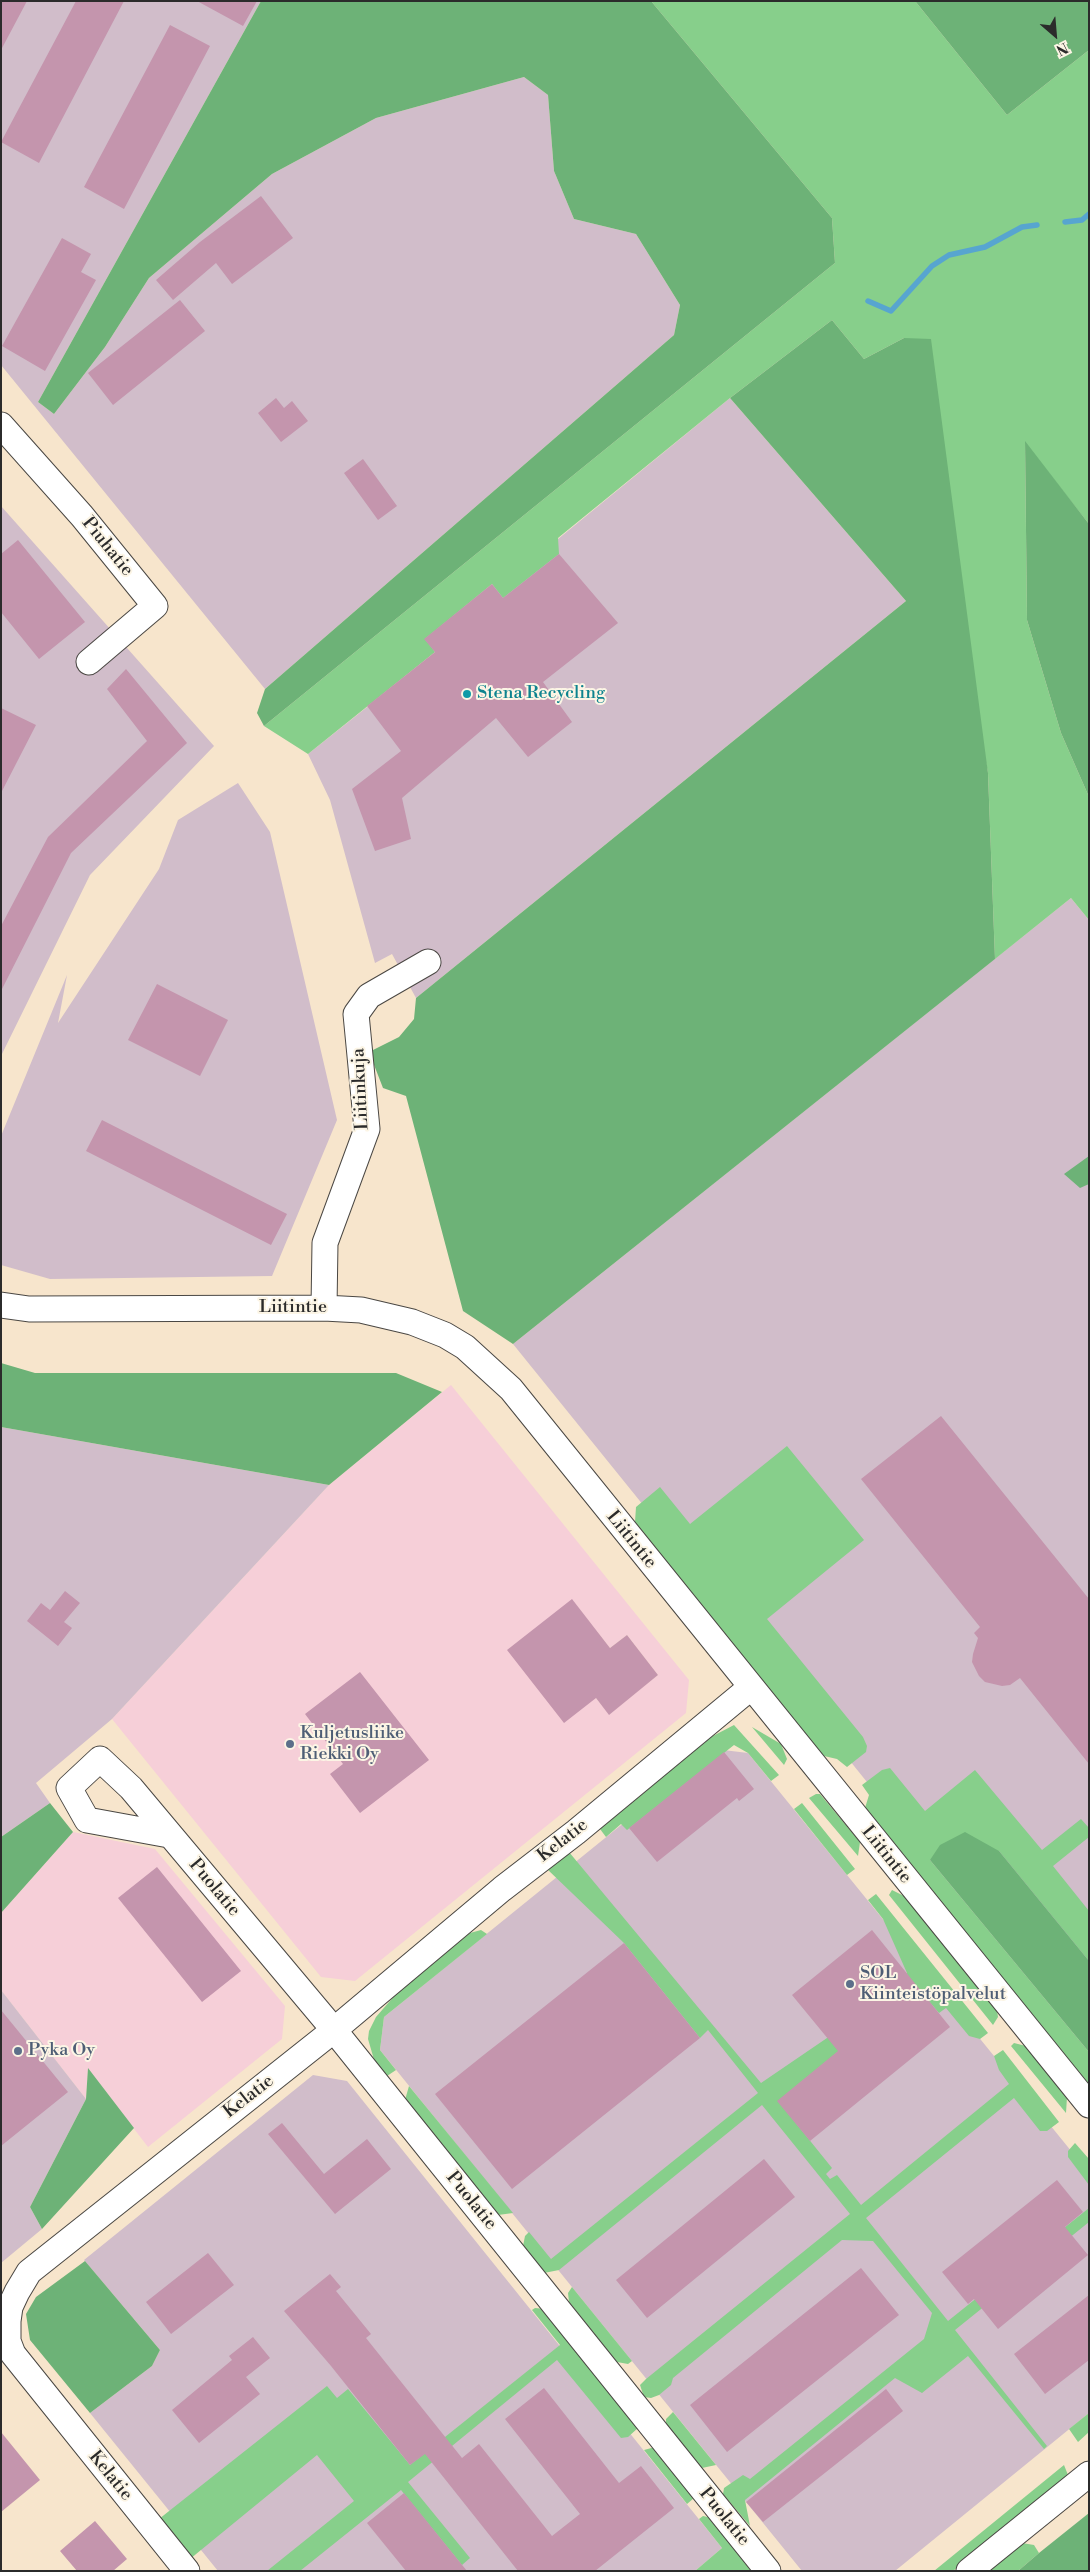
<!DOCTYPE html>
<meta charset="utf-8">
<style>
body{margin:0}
#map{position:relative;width:1090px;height:2572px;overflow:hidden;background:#f7e5cc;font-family:"Libre Bodoni",serif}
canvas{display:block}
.frame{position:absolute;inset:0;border:2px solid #2b2b2b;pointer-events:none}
.north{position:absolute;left:1030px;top:10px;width:50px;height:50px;-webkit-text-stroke:4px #fcf5e5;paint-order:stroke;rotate:153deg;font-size:14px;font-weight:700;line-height:20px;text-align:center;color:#2b2b2b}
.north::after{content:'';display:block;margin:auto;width:18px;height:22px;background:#2b2b2b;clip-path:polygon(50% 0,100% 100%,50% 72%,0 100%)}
</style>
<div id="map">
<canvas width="1090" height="2572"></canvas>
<div class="frame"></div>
<div class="north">N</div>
</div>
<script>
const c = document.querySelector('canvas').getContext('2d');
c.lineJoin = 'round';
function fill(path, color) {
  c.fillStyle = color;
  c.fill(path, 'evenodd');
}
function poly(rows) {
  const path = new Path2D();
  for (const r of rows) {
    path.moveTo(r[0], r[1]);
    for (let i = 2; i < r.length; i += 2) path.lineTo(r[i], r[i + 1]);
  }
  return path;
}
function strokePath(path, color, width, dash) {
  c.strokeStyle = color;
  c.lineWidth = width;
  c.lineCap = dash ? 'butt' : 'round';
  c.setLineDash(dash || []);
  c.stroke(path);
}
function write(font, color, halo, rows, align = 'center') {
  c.font = font + ' "Libre Bodoni",serif';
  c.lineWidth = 4;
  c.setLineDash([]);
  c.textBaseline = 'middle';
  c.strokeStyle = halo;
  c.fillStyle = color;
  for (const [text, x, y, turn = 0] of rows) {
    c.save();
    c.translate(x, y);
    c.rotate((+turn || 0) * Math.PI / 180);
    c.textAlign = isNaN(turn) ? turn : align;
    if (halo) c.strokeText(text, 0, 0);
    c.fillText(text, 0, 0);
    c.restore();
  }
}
const built = poly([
 [451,1385,689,1680,686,1713,355,1981,321,1977,112,1719,329,1485],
 [572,1600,610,1648,627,1635,658,1675,609,1714,596,1698],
 [73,1832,155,1849,285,2006,282,2039,148,2147,88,2069,86,2099,1,1990,1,1913]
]);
const industrial = poly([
 [1,1,261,1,38,402,54,414,105,347,149,278,272,174,376,118,524,77,548,95,554,171,574,219,636,234,680,305,674,335,265,689,1,365],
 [730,398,906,601,416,998,392,954,375,963,330,800,308,754,435,653,424,639,492,584,503,597,558,554,558,539],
 [1,506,214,746,90,875,1,1056],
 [238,783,270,832,337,1120,272,1276,50,1279,1,1265,1,1136,67,975,58,1023,159,869,178,820],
 [1071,898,1089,920,1089,2052,930,1860,513,1344],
 [1,1427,329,1485,112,1719,36,1783,50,1803,1,1837],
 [715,1749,748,1753,1089,2173,1089,2413,895,2571,802,2571,380,2050,384,2017],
 [1,1990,86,2099,30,2207,42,2229,1,2263],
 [313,2075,347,2081,722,2548,695,2571,218,2571,90,2413,152,2366,160,2350,84,2260]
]);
const green = poly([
 [651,1,915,1,1007,115,1089,50,1089,524,1025,443,1027,620,1061,733,1089,797,1089,920,1071,898,995,959,988,773,904,338,864,359,832,320,730,398,558,538,559,554,503,598,492,584,425,639,435,652,308,754,264,726,835,263,832,218],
 [787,1446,864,1540,767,1619,863,1737,867,1746,866,1752,847,1767,837,1759,824,1756,819,1752,638,1529,635,1522,636,1507,660,1487,690,1524],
 [734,1725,779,1775,771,1781,748,1753,734,1745,627,1830,621,1824,606,1837,600,1829,711,1737],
 [752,1727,781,1744,787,1759,784,1765],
 [890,1768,925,1811,975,1770,1042,1850,1081,1819,1089,1828,1089,1837,1053,1866,1089,1911,1089,1961,999,1851,930,1860,1089,2052,1089,2086,865,1808,869,1795,862,1785,882,1770],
 [816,1794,820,1794,860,1842,858,1856,809,1798],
 [802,1803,855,1869,847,1875,794,1809],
 [569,1852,761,2083,827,2038,907,1973,883,1919,868,1900,876,1894,988,2033,980,2039,969,2036,946,2008,939,2013,917,1987,778,2101,832,2168,826,2174,830,2179,837,2175,861,2205,1009,2084,999,2070,994,2056,1003,2050,1059,2122,1047,2131,1040,2131,1014,2098,866,2218,948,2321,1089,2208,1089,2222,955,2330,1047,2446,1044,2449,968,2356,922,2393,895,2378,745,2500,750,2526,723,2494,724,2488,743,2475,750,2479,924,2339,932,2313,873,2241,842,2240,673,2378,671,2385,659,2395,651,2398,644,2397,640,2385,646,2379,850,2214,762,2105,559,2270,544,2273,523,2246,525,2236,529,2232,551,2259,758,2093,708,2030,700,2038,624,1943,547,1869],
 [892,1890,906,1897,997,2010,998,2017,993,2025,889,1895],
 [481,1930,487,1934,384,2017,380,2050,396,2070,387,2076,375,2063,368,2039,369,2031,376,2017,396,1994,470,1933],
 [1014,2043,1026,2046,1067,2097,1066,2113,1011,2046],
 [409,2086,513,2213,498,2215,405,2100],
 [1075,2143,1089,2159,1089,2185,1068,2157,1068,2151],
 [572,2287,632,2361,628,2364,617,2362,569,2302,568,2293],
 [535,2308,546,2309,638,2428,628,2437,621,2438,557,2360,408,2482,470,2558,462,2565,401,2490,300,2571,267,2571,354,2501,317,2455,190,2559,159,2519,327,2386,337,2398,348,2389,410,2465,560,2345,532,2310],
 [673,2412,716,2465,702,2468,666,2424,666,2419],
 [1089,2413,1089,2432,1078,2442,1069,2429],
 [655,2447,694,2498,687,2504,644,2450],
 [1064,2465,1068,2475,1064,2481,953,2571,934,2571],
 [703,2516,712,2518,753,2571,695,2571,722,2548,699,2519],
 [1022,2543,1034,2545,1039,2553,1018,2571,988,2571]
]);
const forest = poly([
 [261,1,651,1,832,218,835,263,264,726,257,713,265,689,674,335,680,305,636,234,574,219,554,171,548,95,524,77,376,118,272,174,149,278,105,347,54,414,38,402],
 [915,1,1089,1,1089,50,1007,115],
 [832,320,864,359,904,338,931,339,988,773,995,959,513,1344,463,1311,406,1096,383,1088,369,1052,399,1037,414,1019,416,998,906,601,730,398],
 [1025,441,1089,524,1089,797,1061,733,1027,620],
 [1089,1156,1089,1184,1080,1188,1064,1174],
 [1,1363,35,1373,396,1373,442,1392,329,1485,1,1427],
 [50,1803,73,1832,1,1913,1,1837],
 [965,1832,999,1851,1089,1961,1089,2052,930,1860,940,1845],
 [88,2068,134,2128,42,2229,30,2207,86,2099],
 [85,2261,160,2350,152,2366,90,2413,30,2340,26,2314,36,2297],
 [1089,2513,1089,2571,1018,2571,1039,2553]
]);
const stream = poly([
 [1065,222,1082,220,1089,214],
 [868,301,891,311,932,266,949,255,985,247,1022,227,1037,225]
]);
const building = poly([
 [1,1,27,1,1,50],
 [76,1,124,1,39,163,1,142],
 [197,1,257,1,243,26],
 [170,25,210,46,124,209,84,187],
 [261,196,293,238,232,284,216,263,173,300,156,280,200,242],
 [62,238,91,254,81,272,96,280,45,371,2,346],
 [180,300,205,331,113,405,88,373],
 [276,398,284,408,292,401,308,421,281,442,258,413],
 [363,459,397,506,378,520,344,473],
 [18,540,85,622,39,659,1,612,1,554],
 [559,554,618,623,543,682,572,722,528,757,496,718,402,798,411,839,375,851,352,789,401,751,367,706,435,652,424,639,492,584,503,598],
 [126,669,187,743,71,853,1,991,1,926,48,837,147,741,107,689],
 [1,708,36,725,1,793],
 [157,984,228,1020,200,1076,128,1040],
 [102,1120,287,1214,271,1245,86,1151],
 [941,1416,1089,1599,1089,1764,1020,1678,1010,1685,1002,1686,985,1682,979,1676,972,1662,973,1654,978,1638,974,1633,980,1627,861,1479],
 [65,1591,80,1603,64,1622,72,1628,58,1646,27,1621,41,1603,50,1610],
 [572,1599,610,1648,627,1635,658,1675,609,1715,596,1698,564,1723,507,1650],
 [360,1672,429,1760,360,1813,330,1774,343,1764,305,1714],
 [724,1752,754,1789,739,1801,737,1798,657,1862,629,1828],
 [157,1867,241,1971,202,2002,118,1898],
 [872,1930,950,2027,810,2141,777,2101,838,2051,792,1995],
 [624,1943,700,2038,512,2189,435,2094],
 [1,2010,68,2092,1,2146],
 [282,2123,324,2174,367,2139,391,2169,335,2214,268,2134],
 [764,2159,795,2197,647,2318,616,2280],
 [1057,2180,1083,2212,1065,2227,1088,2255,998,2329,974,2299,968,2304,942,2272],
 [208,2253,234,2285,171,2334,146,2302],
 [861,2268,899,2315,727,2452,690,2405],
 [330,2274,341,2287,336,2291,371,2334,366,2338,462,2458,479,2444,552,2536,580,2514,505,2419,544,2388,619,2483,641,2466,674,2508,595,2571,518,2571,425,2454,410,2465,331,2366,284,2311],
 [1089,2295,1089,2360,1045,2394,1014,2354],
 [253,2337,270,2358,246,2377,260,2394,199,2443,172,2410,232,2360,229,2356],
 [886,2389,903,2411,763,2522,746,2502],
 [1,2432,40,2480,1,2512],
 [404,2493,467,2571,406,2571,367,2523],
 [95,2521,127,2559,113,2571,77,2571,60,2551]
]);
const minor = poly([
 [1,425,82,516,155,606,89,662],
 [1,1305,29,1309,324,1308,361,1310,412,1322,445,1335,465,1347,511,1389,1089,2105],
 [324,1308,325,1243,367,1129,356,1014,369,996,428,962],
 [169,1835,87,1820,69,1788,100,1759,131,1788,334,2030,768,2571],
 [187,2571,13,2354,8,2341,8,2321,10,2307,17,2292,29,2272,334,2030,502,1889,576,1832,750,1688],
 [969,2571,1089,2474]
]);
const markers = [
 [467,694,5,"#0f9aa8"],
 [290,1744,5,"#5c6f8a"],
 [850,1984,5,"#5c6f8a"],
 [18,2051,5,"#5c6f8a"]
];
const streetNames = [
 ["Piuhatie",107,547,51],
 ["Liitinkuja",361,1089,-93],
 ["Liitintie",293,1308],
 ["Liitintie",631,1540,51],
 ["Kelatie",563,1841,-38],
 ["Liitintie",886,1855,51],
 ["Puolatie",214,1888,50],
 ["Kelatie",249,2097,-38],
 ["Puolatie",471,2201,51],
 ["Kelatie",110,2476,51],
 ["Puolatie",724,2517,51]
];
const cultureNames = [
 ["Stena Recycling",477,694]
];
const serviceNames = [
 ["Kuljetusliike",300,1734],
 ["Riekki Oy",300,1755],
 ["SOL",860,1974],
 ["Kiinteistöpalvelut",860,1995],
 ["Pyka Oy",28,2051]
];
fill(built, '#f6cfd8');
fill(industrial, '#d1bdca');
fill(green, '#87cf8b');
fill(forest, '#6db277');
strokePath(stream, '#57a5d0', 5.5);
fill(building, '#c495ad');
strokePath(minor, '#4a4743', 27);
strokePath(minor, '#fff', 25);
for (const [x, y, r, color] of markers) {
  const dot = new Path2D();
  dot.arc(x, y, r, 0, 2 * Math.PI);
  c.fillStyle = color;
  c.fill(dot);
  strokePath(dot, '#fcf5e5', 2);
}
write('18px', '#2b2b2b', '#fcf5e5', streetNames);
write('18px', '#0d838f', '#fcf5e5', cultureNames, 'left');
write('18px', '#4e5e75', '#fcf5e5', serviceNames, 'left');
</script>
